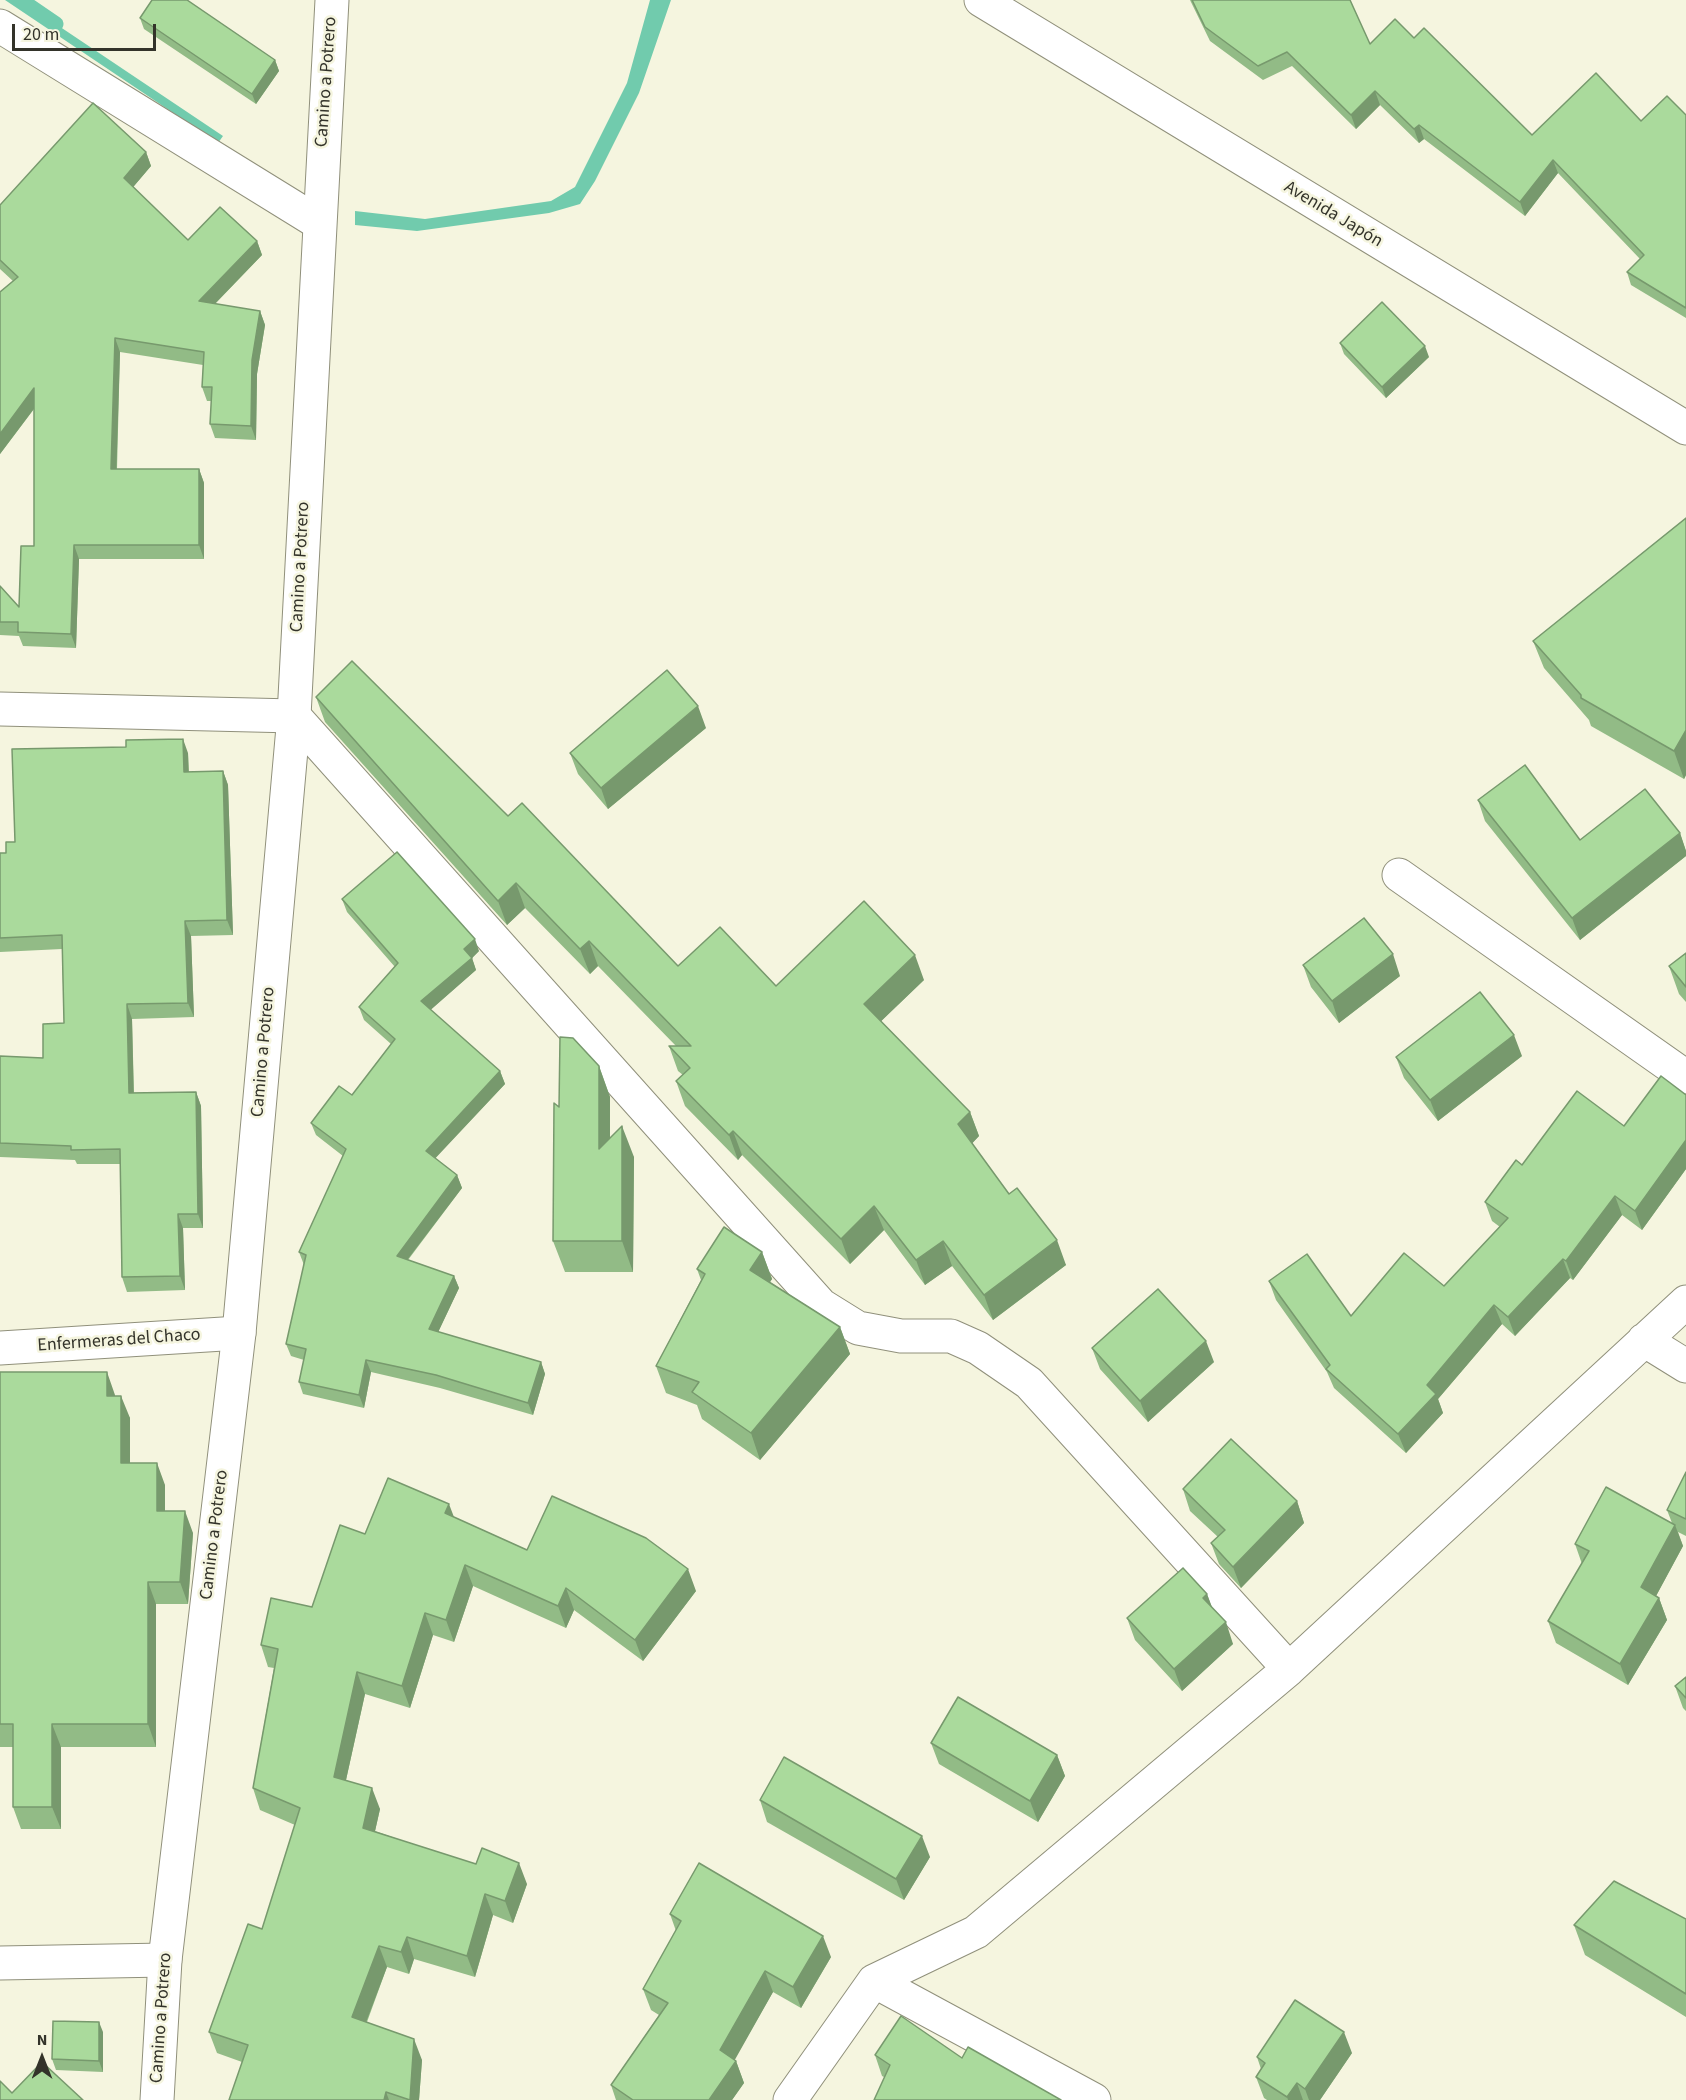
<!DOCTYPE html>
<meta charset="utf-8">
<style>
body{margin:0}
#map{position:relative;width:1686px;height:2100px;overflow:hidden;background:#f5f5df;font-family:"Source Sans 3",sans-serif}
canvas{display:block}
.north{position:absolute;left:12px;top:2028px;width:60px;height:60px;-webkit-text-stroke:4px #f5f5df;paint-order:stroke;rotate:0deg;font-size:16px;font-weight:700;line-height:24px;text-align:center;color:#33332a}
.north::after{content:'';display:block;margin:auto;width:21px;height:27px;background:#33332a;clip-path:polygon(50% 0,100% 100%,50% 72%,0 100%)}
.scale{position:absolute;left:12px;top:24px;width:144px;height:27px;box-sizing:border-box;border:3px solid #33332a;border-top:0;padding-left:8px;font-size:18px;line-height:21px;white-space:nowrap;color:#33332a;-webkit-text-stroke:4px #f5f5df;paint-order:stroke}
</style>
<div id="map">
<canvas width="1686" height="2100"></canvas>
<div class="north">N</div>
<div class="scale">20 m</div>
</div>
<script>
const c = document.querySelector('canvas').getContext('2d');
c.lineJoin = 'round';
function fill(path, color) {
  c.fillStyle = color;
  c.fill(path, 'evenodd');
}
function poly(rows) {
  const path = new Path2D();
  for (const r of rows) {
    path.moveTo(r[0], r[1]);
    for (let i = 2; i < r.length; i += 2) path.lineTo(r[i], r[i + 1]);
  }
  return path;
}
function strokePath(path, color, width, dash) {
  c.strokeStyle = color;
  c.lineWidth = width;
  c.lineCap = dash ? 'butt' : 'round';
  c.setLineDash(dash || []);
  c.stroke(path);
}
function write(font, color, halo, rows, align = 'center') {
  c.font = font + ' "Source Sans 3",sans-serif';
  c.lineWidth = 5;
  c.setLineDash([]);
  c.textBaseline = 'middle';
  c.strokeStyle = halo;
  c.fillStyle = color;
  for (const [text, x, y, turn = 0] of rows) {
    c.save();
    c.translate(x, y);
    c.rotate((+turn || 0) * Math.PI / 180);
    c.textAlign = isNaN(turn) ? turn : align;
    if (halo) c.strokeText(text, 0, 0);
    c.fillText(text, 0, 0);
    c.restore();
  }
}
const water = poly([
 [5,0,20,0,223,136,218,143],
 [650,0,671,0,639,93,595,181,580,204,549,213,417,231,355,225,355,211,425,219,551,201,575,187,627,83]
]);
const stream = poly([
 [21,0,56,24]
]);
const street = poly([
 [0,26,319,223],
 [0,709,294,716,821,1305,858,1328,901,1336,951,1336,978,1348,1029,1383,1289,1669],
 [1399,875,1686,1077],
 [1644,1340,1686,1366],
 [0,1348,239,1333],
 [0,1963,165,1960],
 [874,1981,1094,2100],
 [790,2100,874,1981,976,1932,1289,1669,1686,1302]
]);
const secondary = poly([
 [981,0,1686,428],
 [157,2100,165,1960,239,1333,294,716,332,0]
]);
const wall = poly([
 [1190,0,1350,0,1370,44,1414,38,1532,135,1686,115,1686,318,1631,285,1627,272,1640,259,1558,173,1525,216,1424,139,1419,143,1380,105,1356,129,1292,66,1263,80,1210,41],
 [140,18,275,60,279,71,256,104,144,29],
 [146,152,151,166,133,187,188,240,257,241,262,255,215,304,260,311,265,325,257,374,256,440,215,438,210,424,212,401,207,401,202,387,203,365,120,352,117,469,199,469,204,483,204,559,79,559,76,648,23,646,19,636,0,635,0,586,19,607,34,546,34,409,0,454,0,292,13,281,0,269,0,205],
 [1340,343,1429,357,1386,398,1344,354],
 [1686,518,1686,775,1684,779,1591,726,1589,720,1544,668,1533,641],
 [316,697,508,816,678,966,776,986,924,980,881,1021,970,1112,979,1136,972,1143,1009,1194,1066,1265,993,1320,952,1266,925,1285,884,1230,850,1264,742,1155,738,1160,685,1106,676,1081,683,1075,678,1071,669,1046,676,1046,598,966,590,974,525,908,507,925,325,722],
 [706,728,608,809,578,774,570,753],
 [188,753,189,772,223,771,228,785,233,935,191,936,194,1017,132,1019,134,1093,196,1092,201,1106,203,1228,183,1228,185,1290,127,1292,122,1277,120,1164,77,1164,75,1160,0,1157,0,1056,43,1058,64,1023,62,949,0,952,0,853,6,853,15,842],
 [1478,800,1580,840,1680,833,1686,851,1686,856,1580,940,1485,821],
 [342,899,479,951,472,958,476,970,430,1010,500,1071,505,1084,435,1158,457,1175,462,1188,408,1260,454,1276,459,1288,438,1332,541,1362,545,1374,533,1415,440,1388,371,1372,364,1408,303,1394,299,1382,304,1360,291,1356,286,1344,304,1265,299,1252,343,1156,316,1135,311,1123,352,1095,391,1044,364,1020,359,1007,395,967,347,912],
 [1686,953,1686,1002,1679,994,1669,966],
 [1303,965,1400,976,1339,1023,1311,987],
 [1522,1056,1438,1121,1404,1078,1396,1057],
 [599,1066,610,1097,610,1138,634,1157,633,1272,565,1272,553,1241,559,1107],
 [1686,1095,1686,1169,1642,1230,1622,1215,1573,1280,1570,1278,1515,1336,1502,1324,1438,1399,1443,1413,1406,1453,1334,1388,1327,1372,1276,1300,1269,1281,1351,1316,1444,1286,1500,1227,1492,1221,1485,1202,1522,1165,1624,1126],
 [762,1252,772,1279,770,1282,840,1327,850,1354,760,1460,702,1419,697,1405,666,1393,656,1366,701,1280,697,1269],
 [1092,1348,1214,1362,1148,1422,1100,1369],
 [0,1372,115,1396,130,1418,130,1463,165,1485,165,1511,193,1533,188,1604,156,1604,156,1747,61,1747,61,1829,21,1829,13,1807,13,1747,0,1747],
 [1686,1472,1686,1536,1678,1532,1683,1546,1656,1596,1659,1598,1667,1620,1628,1685,1556,1643,1548,1621,1582,1564,1575,1544,1672,1523,1667,1510],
 [1183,1489,1297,1501,1304,1523,1241,1588,1219,1564,1211,1543,1218,1537,1190,1511],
 [454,1517,527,1550,696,1591,643,1661,574,1610,566,1628,473,1586,454,1642,433,1635,410,1708,365,1694,346,1780,380,1809,375,1831,527,1884,513,1923,493,1915,475,1977,414,1959,409,1974,387,1967,367,2022,422,2060,419,2100,229,2100,242,2062,217,2053,209,2032,262,1929,295,1825,260,1810,253,1788,274,1668,268,1667,261,1645,312,1607,365,1534],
 [1207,1594,1212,1608,1233,1644,1182,1691,1135,1640,1127,1618],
 [1686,1677,1686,1711,1683,1708,1675,1686],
 [931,1743,1057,1755,1065,1776,1038,1822,939,1764],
 [760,1800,930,1857,904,1900,767,1822],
 [670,1914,831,1957,801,2008,773,1992,734,2060,736,2061,744,2083,732,2100,616,2100,611,2085,659,2015,651,2010,643,1989,676,1931],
 [1686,1919,1686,2017,1585,1955,1574,1925],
 [103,2032,103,2072,56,2070,52,2059],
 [1352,2053,1320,2100,1267,2100,1264,2098,1256,2077,1261,2069,1257,2057],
 [875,2055,962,2058,884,2077,882,2076]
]);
const shadedWall = poly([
 [275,60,279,71,256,104,252,94],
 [1375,91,1380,105,1356,129,1351,115],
 [1419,125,1424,139,1419,143,1414,129],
 [146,152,151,166,129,192,124,178],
 [1553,160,1558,173,1525,216,1520,202],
 [257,241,262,255,204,315,199,301],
 [260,311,265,325,257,374,256,440,251,426,252,360],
 [115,338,120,352,116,483,111,469],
 [1425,346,1429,357,1386,398,1382,387],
 [34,388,39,402,0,454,0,434],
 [199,469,204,483,204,559,199,545],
 [74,545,79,559,76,648,71,634],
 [698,706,706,728,608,809,601,788],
 [1686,730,1686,775,1684,779,1674,751],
 [183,739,188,753,189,787,184,772],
 [223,771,228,785,233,935,227,920],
 [1680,833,1686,851,1686,856,1580,940,1572,918],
 [516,883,525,908,507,925,498,901],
 [185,921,191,936,194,1017,188,1003],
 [475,939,479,951,472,958,476,970,426,1014,421,1001,464,949],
 [589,941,598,966,590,974,580,949],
 [1393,954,1400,976,1339,1023,1332,1001],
 [915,955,924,980,873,1029,864,1004],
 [127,1004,132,1019,134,1108,129,1093],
 [1514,1035,1522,1056,1438,1121,1430,1100],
 [599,1066,610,1097,610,1180,599,1149],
 [500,1071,505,1084,430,1164,426,1151],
 [196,1092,201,1106,203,1228,198,1214],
 [970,1112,979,1136,967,1149,958,1124],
 [622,1126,634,1157,633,1272,622,1241],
 [733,1131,742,1155,738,1160,729,1135],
 [1686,1140,1686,1169,1642,1230,1635,1211],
 [457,1175,462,1188,401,1268,397,1256],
 [1615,1196,1622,1215,1573,1280,1566,1261],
 [874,1206,884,1230,850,1264,841,1239],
 [178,1214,183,1228,185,1290,180,1276],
 [1057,1240,1066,1265,993,1320,984,1295],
 [943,1241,952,1266,925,1285,916,1260],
 [762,1252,772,1279,760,1297,750,1270],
 [1563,1259,1570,1278,1515,1336,1508,1317],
 [454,1276,459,1288,434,1341,429,1329],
 [1494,1305,1502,1324,1438,1399,1443,1413,1406,1453,1398,1434,1427,1385],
 [840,1327,850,1354,760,1460,751,1433],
 [1206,1341,1214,1362,1148,1422,1140,1401],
 [366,1360,371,1372,364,1408,359,1395],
 [541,1362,545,1374,533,1415,528,1403],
 [107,1372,115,1395,115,1418,107,1396],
 [121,1396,130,1418,130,1485,121,1463],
 [157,1463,165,1485,165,1533,157,1511],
 [1297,1501,1304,1523,1241,1588,1233,1567],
 [449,1504,457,1525,445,1513],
 [185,1511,193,1533,188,1604,180,1582],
 [1675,1525,1683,1546,1649,1609,1641,1587],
 [465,1565,473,1586,454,1642,446,1620],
 [688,1569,696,1591,643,1661,635,1640],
 [148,1582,156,1604,156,1747,148,1724],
 [566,1588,574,1610,566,1628,558,1606],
 [1207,1594,1215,1615,1203,1598],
 [1659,1598,1667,1620,1628,1685,1620,1664],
 [425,1613,433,1635,410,1708,402,1686],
 [1226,1622,1233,1644,1182,1691,1174,1669],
 [357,1672,365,1694,342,1798,334,1777],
 [52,1724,61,1747,61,1829,52,1807],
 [1057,1755,1065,1776,1038,1822,1030,1801],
 [372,1788,380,1809,371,1849,363,1828],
 [922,1836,930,1857,904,1900,896,1879],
 [519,1863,527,1884,513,1923,505,1901],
 [485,1894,493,1915,475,1977,467,1956],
 [823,1936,831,1957,801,2008,793,1987],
 [407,1937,414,1959,409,1974,401,1952],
 [379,1946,387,1967,360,2038,352,2017],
 [765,1971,773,1992,728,2072,720,2050],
 [99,2022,103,2032,103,2072,99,2061],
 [1344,2032,1352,2053,1320,2100,1309,2100,1305,2089],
 [414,2039,422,2060,419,2100,410,2100],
 [736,2061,744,2083,732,2100,709,2100],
 [1297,2083,1303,2100,1288,2100,1287,2097],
 [386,2092,389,2100,384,2100]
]);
const building = poly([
 [152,0,187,0,275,60,252,94,140,18,152,0],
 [1192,0,1350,0,1370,44,1395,19,1414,38,1424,28,1532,135,1596,73,1641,121,1667,96,1686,115,1686,308,1627,272,1644,255,1553,160,1520,202,1419,125,1414,129,1375,91,1351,115,1287,52,1258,66,1205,27,1192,0],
 [93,103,146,152,124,178,188,240,220,207,257,241,199,301,260,311,252,360,251,426,210,424,212,387,202,387,204,352,115,338,111,469,199,469,199,545,74,545,71,634,18,632,18,622,0,622,0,586,19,607,21,546,34,546,34,388,0,434,0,292,18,277,0,260,0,205,93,103],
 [1382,302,1425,346,1382,387,1340,343,1382,302],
 [1686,518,1686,730,1674,751,1581,698,1581,695,1533,641,1686,518],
 [352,661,508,816,522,803,678,966,720,927,776,986,864,901,915,955,864,1004,970,1112,958,1124,1009,1194,1017,1188,1057,1240,984,1295,943,1241,916,1260,874,1206,841,1239,733,1131,729,1135,676,1081,690,1068,669,1046,691,1046,589,941,580,949,516,883,498,901,316,697,352,661],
 [667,670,698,706,601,788,570,753,667,670],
 [183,739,184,772,223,771,227,920,185,921,188,1003,127,1004,129,1093,196,1092,198,1214,178,1214,180,1276,122,1277,120,1149,71,1150,71,1146,0,1143,0,1056,43,1058,43,1024,64,1023,62,935,0,938,0,853,6,853,6,842,15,842,12,749,126,747,126,740,183,739],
 [1525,765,1580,840,1645,789,1680,833,1572,918,1478,800,1525,765],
 [397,852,475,939,464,949,472,958,421,1001,500,1071,426,1151,457,1175,397,1256,454,1276,429,1329,541,1362,528,1403,436,1375,366,1360,359,1395,299,1382,306,1349,286,1344,306,1255,299,1252,346,1149,311,1123,339,1086,352,1095,395,1039,359,1007,398,963,342,899,397,852],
 [1364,918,1393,954,1332,1001,1303,965,1364,918],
 [1686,953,1686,987,1669,966,1686,953],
 [1480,992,1514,1035,1430,1100,1396,1057,1480,992],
 [560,1037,573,1038,599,1066,599,1149,622,1126,622,1241,553,1241,554,1103,559,1107,560,1037],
 [1661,1076,1686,1095,1686,1140,1635,1211,1615,1196,1566,1261,1563,1259,1508,1317,1494,1305,1427,1385,1436,1394,1398,1434,1326,1369,1330,1365,1269,1281,1307,1254,1351,1316,1404,1253,1444,1286,1508,1218,1485,1202,1516,1160,1522,1165,1577,1091,1624,1126,1661,1076],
 [724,1227,762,1252,750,1270,840,1327,751,1433,692,1392,699,1382,656,1366,705,1274,697,1269,724,1227],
 [1158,1289,1206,1341,1140,1401,1092,1348,1158,1289],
 [0,1372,107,1372,107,1396,121,1396,121,1463,157,1463,157,1511,185,1511,180,1582,148,1582,148,1724,52,1724,52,1807,13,1807,13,1724,0,1724,0,1372],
 [1231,1439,1297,1501,1233,1567,1211,1543,1225,1530,1183,1489,1231,1439],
 [1686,1472,1686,1519,1667,1510,1686,1472],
 [388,1478,449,1504,445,1513,527,1550,552,1496,646,1538,688,1569,635,1640,566,1588,558,1606,465,1565,446,1620,425,1613,402,1686,357,1672,334,1777,372,1788,363,1828,476,1864,482,1848,519,1863,505,1901,485,1894,467,1956,407,1937,401,1952,379,1946,352,2017,414,2039,410,2100,386,2092,384,2100,229,2100,248,2045,209,2032,248,1924,262,1929,300,1808,253,1788,278,1649,261,1645,271,1598,312,1607,340,1525,365,1534,388,1478],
 [1606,1487,1675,1525,1641,1587,1659,1598,1620,1664,1548,1621,1589,1551,1575,1544,1606,1487],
 [1183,1568,1207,1594,1203,1598,1226,1622,1174,1669,1127,1618,1183,1568],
 [1686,1677,1686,1698,1675,1686,1686,1677],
 [958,1697,1057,1755,1030,1801,931,1743,958,1697],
 [784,1757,922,1836,896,1879,760,1800,784,1757],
 [699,1863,823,1936,793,1987,765,1971,720,2050,736,2061,709,2100,633,2100,611,2085,668,2003,643,1989,681,1921,670,1914,699,1863],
 [1614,1881,1686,1919,1686,1994,1574,1925,1614,1881],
 [1295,2000,1344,2032,1305,2089,1297,2083,1287,2097,1256,2077,1265,2063,1257,2057,1295,2000],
 [901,2016,962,2058,968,2047,1061,2100,874,2100,890,2065,875,2055,901,2016],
 [53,2021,99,2022,99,2061,52,2059,53,2021],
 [42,2062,83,2100,0,2100,0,2081,12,2093,42,2062]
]);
const streetNames = [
 ["Camino a Potrero",327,82,-86],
 ["Avenida Japón",1333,215,31],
 ["Camino a Potrero",301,567,-87],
 ["Camino a Potrero",264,1052,-85],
 ["Enfermeras del Chaco",119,1341,-4],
 ["Camino a Potrero",215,1535,-83],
 ["Camino a Potrero",162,2018,-86]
];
fill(water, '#71cbad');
strokePath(stream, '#71cbad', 15);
strokePath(street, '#90907b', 35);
strokePath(secondary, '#90907b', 35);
strokePath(street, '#fff', 33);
strokePath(secondary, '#fff', 33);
fill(wall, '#92bb86');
fill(shadedWall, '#77996d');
fill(building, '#aada9c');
strokePath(building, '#77996d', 1.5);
write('18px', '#33332a', '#f5f5df', streetNames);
</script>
